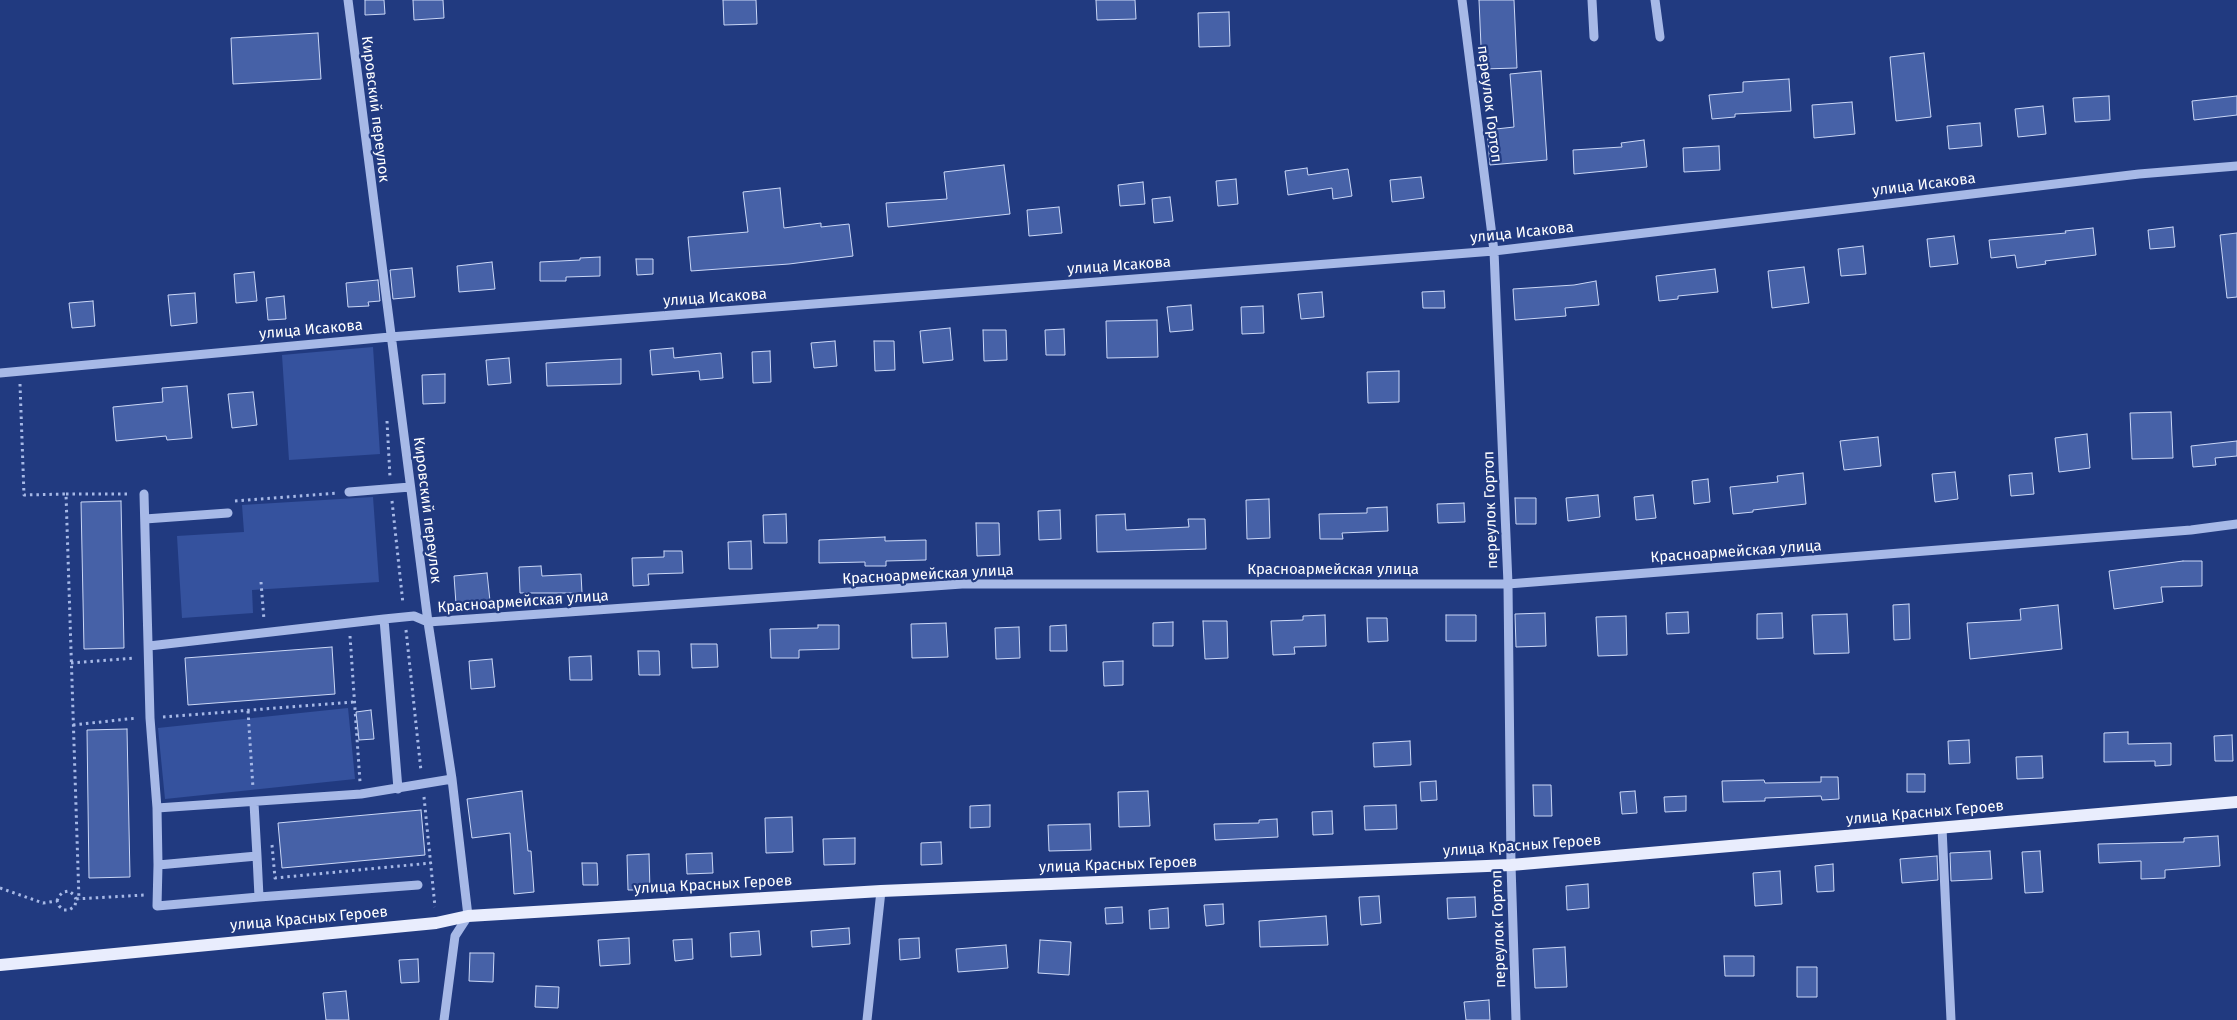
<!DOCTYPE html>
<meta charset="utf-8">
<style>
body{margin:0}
canvas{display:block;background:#213a80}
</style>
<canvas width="2237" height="1020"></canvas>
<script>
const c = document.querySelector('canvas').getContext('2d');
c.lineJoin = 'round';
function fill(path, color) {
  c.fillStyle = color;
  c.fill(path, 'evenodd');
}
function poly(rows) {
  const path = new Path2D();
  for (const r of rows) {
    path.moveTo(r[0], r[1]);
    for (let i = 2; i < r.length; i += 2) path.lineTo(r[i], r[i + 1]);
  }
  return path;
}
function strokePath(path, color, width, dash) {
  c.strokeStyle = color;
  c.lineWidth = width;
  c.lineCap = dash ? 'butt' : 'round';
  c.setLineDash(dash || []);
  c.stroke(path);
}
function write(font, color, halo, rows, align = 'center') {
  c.font = font + ' "Fira Sans",sans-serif';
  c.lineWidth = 4.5;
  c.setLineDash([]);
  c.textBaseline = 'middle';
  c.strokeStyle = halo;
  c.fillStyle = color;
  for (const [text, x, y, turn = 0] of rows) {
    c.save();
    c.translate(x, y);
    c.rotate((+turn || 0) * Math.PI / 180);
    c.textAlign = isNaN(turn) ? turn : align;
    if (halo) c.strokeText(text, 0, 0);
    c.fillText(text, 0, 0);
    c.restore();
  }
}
const green = poly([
 [373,347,380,454,289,460,282,355],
 [373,497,379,582,252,590,253,613,182,618,177,536,244,532,242,505],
 [348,708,355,779,165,799,158,728]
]);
const building = poly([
 [365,0,384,0,385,14,365,15,365,0],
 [413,0,443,0,444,18,414,20,413,0],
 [723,0,756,0,757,24,724,25,723,0],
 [1096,0,1135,0,1136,19,1097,20,1096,0],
 [1479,0,1514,0,1517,68,1482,69,1479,0],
 [1229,12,1230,46,1199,47,1198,13,1229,12],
 [318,33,321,79,233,84,231,38,318,33],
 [1924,53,1931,117,1896,121,1890,57,1924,53],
 [1541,71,1547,160,1490,165,1487,130,1514,127,1510,74,1541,71],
 [1789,79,1791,111,1735,114,1735,117,1712,119,1709,95,1743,92,1743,82,1789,79],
 [2109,96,2110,120,2075,122,2073,98,2109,96],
 [2237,96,2237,115,2194,120,2192,101,2237,96],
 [1852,102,1855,134,1814,138,1812,105,1852,102],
 [2043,106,2046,134,2018,137,2015,109,2043,106],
 [1980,123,1982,146,1949,149,1947,126,1980,123],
 [1644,140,1647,167,1574,174,1573,150,1622,147,1621,143,1644,140],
 [1719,146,1720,170,1684,172,1683,148,1719,146],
 [1004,165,1010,214,888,227,886,203,947,199,944,172,1004,165],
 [1307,168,1308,175,1348,169,1352,196,1333,199,1332,188,1288,195,1285,171,1307,168],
 [1421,177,1424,198,1392,202,1390,180,1421,177],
 [1236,179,1238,204,1218,206,1216,181,1236,179],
 [1143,182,1145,204,1120,206,1118,185,1143,182],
 [780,188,784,228,821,223,821,227,849,224,853,256,789,264,691,271,688,237,748,232,743,192,780,188],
 [1170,197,1173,221,1154,223,1152,199,1170,197],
 [1059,207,1062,233,1029,236,1027,210,1059,207],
 [2173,227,2175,247,2150,249,2148,230,2173,227],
 [2093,228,2096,255,2045,261,2046,264,2017,268,2015,255,1991,258,1989,240,2066,233,2065,231,2093,228],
 [2237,233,2237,297,2227,298,2220,235,2237,233],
 [1954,236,1958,264,1930,267,1927,239,1954,236],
 [1863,246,1866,274,1841,276,1838,249,1863,246],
 [600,257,600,276,566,277,566,281,540,281,540,262,580,260,580,258,600,257],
 [636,259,653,259,653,274,637,275,636,259],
 [492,262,495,289,459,292,457,266,492,262],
 [1804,267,1809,303,1772,308,1768,271,1804,267],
 [412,268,415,297,393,299,390,270,412,268],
 [1715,269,1718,292,1678,296,1678,299,1659,301,1656,276,1715,269],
 [254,272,257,301,236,303,234,274,254,272],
 [378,280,380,301,368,302,369,306,348,307,346,283,378,280],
 [1596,281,1599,305,1565,308,1566,316,1515,320,1513,289,1574,285,1596,281],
 [1444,291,1445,308,1423,308,1422,292,1444,291],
 [1322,292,1324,317,1301,319,1298,294,1322,292],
 [195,293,197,323,171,326,168,295,195,293],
 [284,296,286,319,268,320,266,298,284,296],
 [93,301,95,326,72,328,69,303,93,301],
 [1191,305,1193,330,1170,332,1167,307,1191,305],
 [1263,306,1264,333,1242,334,1241,307,1263,306],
 [1157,320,1158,357,1107,358,1106,321,1157,320],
 [950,328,953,360,923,363,920,331,950,328],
 [1064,329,1065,355,1046,355,1045,330,1064,329],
 [983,330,1006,330,1007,360,984,361,983,330],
 [835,341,837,366,814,368,811,343,835,341],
 [874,341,894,341,895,370,875,371,874,341],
 [673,348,674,358,721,353,723,378,700,380,699,371,652,375,650,350,673,348],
 [770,351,771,382,753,383,752,352,770,351],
 [509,358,511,383,488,385,486,360,509,358],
 [621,359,621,384,547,386,546,363,621,359],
 [1399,371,1399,402,1368,403,1367,372,1399,371],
 [445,374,445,403,423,404,422,375,445,374],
 [187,386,192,438,167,440,166,436,116,441,113,407,163,402,162,388,187,386],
 [253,392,257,425,232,428,228,394,253,392],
 [2171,412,2173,458,2132,459,2130,413,2171,412],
 [2087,434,2090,468,2059,472,2055,438,2087,434],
 [1878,437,1881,466,1844,470,1840,441,1878,437],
 [2237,441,2237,456,2215,458,2216,465,2193,467,2191,446,2237,441],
 [1955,472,1958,499,1935,502,1932,474,1955,472],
 [1803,473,1806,504,1753,510,1753,512,1733,514,1730,487,1778,482,1777,476,1803,473],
 [2032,473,2034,494,2011,496,2009,475,2032,473],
 [1708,479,1710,502,1694,504,1692,481,1708,479],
 [1598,495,1600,517,1568,521,1566,498,1598,495],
 [1653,495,1656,518,1636,520,1634,497,1653,495],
 [1515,498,1536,498,1536,524,1516,524,1515,498],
 [1269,499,1270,538,1247,539,1246,500,1269,499],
 [121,501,124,648,84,649,81,502,121,501],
 [1464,503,1465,522,1438,523,1437,504,1464,503],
 [1387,507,1388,531,1342,533,1343,539,1320,539,1319,514,1367,513,1367,508,1387,507],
 [1060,510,1061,539,1039,540,1038,511,1060,510],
 [786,514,787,543,764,543,763,515,786,514],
 [1125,514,1126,530,1189,527,1188,519,1205,519,1206,549,1097,552,1096,515,1125,514],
 [976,523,999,523,1000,555,977,556,976,523],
 [885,537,885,541,926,540,926,560,886,561,886,566,865,566,865,562,819,563,819,540,885,537],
 [751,541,752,569,729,569,728,542,751,541],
 [664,551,682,551,683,573,648,574,649,585,633,586,632,558,664,557,664,551],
 [2183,561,2202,561,2202,586,2161,587,2163,602,2114,609,2109,571,2183,561],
 [541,566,542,576,581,574,582,593,520,593,519,567,541,566],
 [487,573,490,601,456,604,454,576,487,573],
 [1909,604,1910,639,1894,640,1893,605,1909,604],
 [2058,605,2062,649,1970,659,1967,623,2021,620,2020,609,2058,605],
 [1688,612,1689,633,1667,634,1666,613,1688,612],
 [1545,613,1546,646,1516,647,1515,614,1545,613],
 [1782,613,1783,638,1757,639,1757,614,1782,613],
 [1847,614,1849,653,1814,654,1812,615,1847,614],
 [1325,615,1326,646,1294,647,1295,654,1273,655,1271,621,1303,620,1303,616,1325,615],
 [1446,615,1476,615,1476,641,1446,641,1446,615],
 [1626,616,1627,655,1598,656,1596,617,1626,616],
 [1367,618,1387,618,1388,641,1368,642,1367,618],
 [1203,621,1227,621,1228,658,1205,659,1203,621],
 [1173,622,1173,646,1153,646,1153,623,1173,622],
 [946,623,948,657,912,658,911,624,946,623],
 [818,625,839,625,839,649,799,650,799,658,771,658,770,629,818,628,818,625],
 [1066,625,1067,651,1050,651,1050,626,1066,625],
 [1019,627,1020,658,996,659,995,628,1019,627],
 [691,644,717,644,718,667,692,668,691,644],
 [332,647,335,694,188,705,185,658,332,647],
 [638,651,659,651,660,675,639,675,638,651],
 [591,656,592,680,570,680,569,657,591,656],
 [492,659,495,687,471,689,469,661,492,659],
 [1123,661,1123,685,1104,686,1103,662,1123,661],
 [371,710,374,739,359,740,356,712,371,710],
 [127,729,130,877,89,878,87,730,127,729],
 [2128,732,2128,744,2171,743,2171,765,2155,766,2155,761,2104,762,2104,733,2128,732],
 [2232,735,2233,761,2215,761,2214,736,2232,735],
 [1969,740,1970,763,1949,764,1948,741,1969,740],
 [1410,741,1411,765,1374,767,1373,743,1410,741],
 [2042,756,2043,778,2017,779,2016,757,2042,756],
 [1907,774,1925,774,1925,792,1907,792,1907,774],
 [1821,777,1838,777,1839,799,1822,800,1821,796,1765,798,1765,801,1723,802,1722,781,1764,780,1765,783,1821,782,1821,777],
 [1436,781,1437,800,1421,801,1420,782,1436,781],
 [1533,785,1551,785,1552,816,1534,816,1533,785],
 [522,791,528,851,531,851,534,892,514,894,510,833,472,838,467,799,522,791],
 [1148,791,1150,826,1119,827,1118,792,1148,791],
 [1635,791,1637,813,1622,814,1620,792,1635,791],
 [1686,796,1686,811,1665,812,1664,797,1686,796],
 [990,805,990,827,970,828,970,806,990,805],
 [1396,805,1397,829,1365,830,1364,806,1396,805],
 [421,810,425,855,282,868,278,823,421,810],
 [1332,811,1333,834,1313,835,1312,812,1332,811],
 [792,817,793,852,766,853,765,818,792,817],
 [1277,819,1278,837,1215,840,1214,824,1259,823,1259,820,1277,819],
 [1090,824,1091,850,1049,851,1048,825,1090,824],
 [2218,836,2220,866,2165,870,2165,878,2141,879,2141,861,2099,863,2098,844,2184,842,2184,838,2218,836],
 [855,838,855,864,824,865,823,839,855,838],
 [941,842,942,864,921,865,921,843,941,842],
 [1990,851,1992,879,1951,881,1950,853,1990,851],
 [2040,851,2043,892,2025,893,2022,852,2040,851],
 [712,853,713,873,687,874,686,854,712,853],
 [649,854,650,890,628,890,627,855,649,854],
 [1937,856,1938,880,1902,883,1900,859,1937,856],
 [582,863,597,863,598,885,583,885,582,863],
 [1833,864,1834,891,1817,892,1815,866,1833,864],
 [1780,871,1782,904,1755,906,1753,873,1780,871],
 [1588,884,1589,908,1567,910,1566,886,1588,884],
 [1379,896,1381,923,1361,925,1359,897,1379,896],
 [1475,897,1476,917,1448,919,1447,898,1475,897],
 [1223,904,1224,924,1206,926,1204,905,1223,904],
 [1122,907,1123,923,1106,924,1105,908,1122,907],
 [1168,908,1169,928,1150,929,1149,910,1168,908],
 [1326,916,1328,945,1260,947,1259,921,1326,916],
 [849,928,850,944,812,947,811,931,849,928],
 [759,931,761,955,731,957,730,933,759,931],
 [629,938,630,964,600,966,598,940,629,938],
 [919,938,920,958,900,960,899,939,919,938],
 [692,939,693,959,675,961,673,940,692,939],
 [1040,940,1071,942,1069,975,1038,973,1040,940],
 [1006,945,1008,968,958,972,956,949,1006,945],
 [1565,947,1567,987,1535,988,1533,949,1565,947],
 [470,953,494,953,493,982,469,981,470,953],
 [1724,956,1754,956,1754,976,1725,976,1724,956],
 [418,959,419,982,401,983,399,960,418,959],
 [1797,967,1817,967,1817,997,1797,997,1797,967],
 [536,986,559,987,558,1008,535,1007,536,986],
 [346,991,349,1020,326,1020,323,993,346,991],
 [1489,1000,1490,1020,1466,1020,1464,1002,1489,1000]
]);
const path = poly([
 [20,384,24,495,66,494,79,900],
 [387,421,390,477],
 [66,494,130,494],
 [235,501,338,493],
 [392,501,403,604],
 [261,582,264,620],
 [406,630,421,771],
 [350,636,360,782],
 [71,663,135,658],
 [248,711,253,788],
 [163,717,353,702],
 [73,725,137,718],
 [424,797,435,907],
 [272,845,275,878,431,863],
 [0,888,43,903,57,901,59,906,64,910,69,910,75,906,76,899,145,895],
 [57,901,59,896,63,892,69,891,74,895,76,899]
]);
const minor = poly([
 [348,0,428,622,452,779,468,916,455,936,444,1020],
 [1462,0,1494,251,1508,584,1511,865,1516,1020],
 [1592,0,1594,37],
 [1655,0,1660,37],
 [0,373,390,337,1494,251,2139,174,2237,166],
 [349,492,410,487],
 [144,494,150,718,157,808,361,794,452,779],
 [145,519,228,513],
 [384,619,414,616,428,622,962,584,1508,584,2191,530,2237,524],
 [149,646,384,619,398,789],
 [157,808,158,865,257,856,254,803],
 [1942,828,1951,1020],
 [257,856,259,897,418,885],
 [158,865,157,906,259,897],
 [867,1020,881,891]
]);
const major = poly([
 [0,965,436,923,468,916,881,891,1511,865,2237,802]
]);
const streetNames = [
 ["переулок Гортоп",1489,104,83],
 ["Кировский переулок",375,109,83],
 ["улица Исакова",1924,185,-7],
 ["улица Исакова",1522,233,-6],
 ["улица Исакова",1119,266,-4],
 ["улица Исакова",715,298,-4],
 ["улица Исакова",311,330,-5],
 ["Кировский переулок",427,510,83],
 ["переулок Гортоп",1491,510,-92],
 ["Красноармейская улица",1736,552,-4],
 ["Красноармейская улица",1333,570],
 ["Красноармейская улица",928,575,-3],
 ["Красноармейская улица",523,602,-4],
 ["улица Красных Героев",1925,813,-5],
 ["улица Красных Героев",1522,846,-4],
 ["улица Красных Героев",1118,865,-2],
 ["улица Красных Героев",713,885,-3],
 ["улица Красных Героев",309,919,-5],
 ["переулок Гортоп",1499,929,-92]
];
fill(green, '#35529e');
fill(building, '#4661a7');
strokePath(building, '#cad7f6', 1);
strokePath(path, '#a7b9e7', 3, [2.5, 4]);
strokePath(minor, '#a7b9e7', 9);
strokePath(major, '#e9edfd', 12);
write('15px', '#fff', '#213a80', streetNames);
</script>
